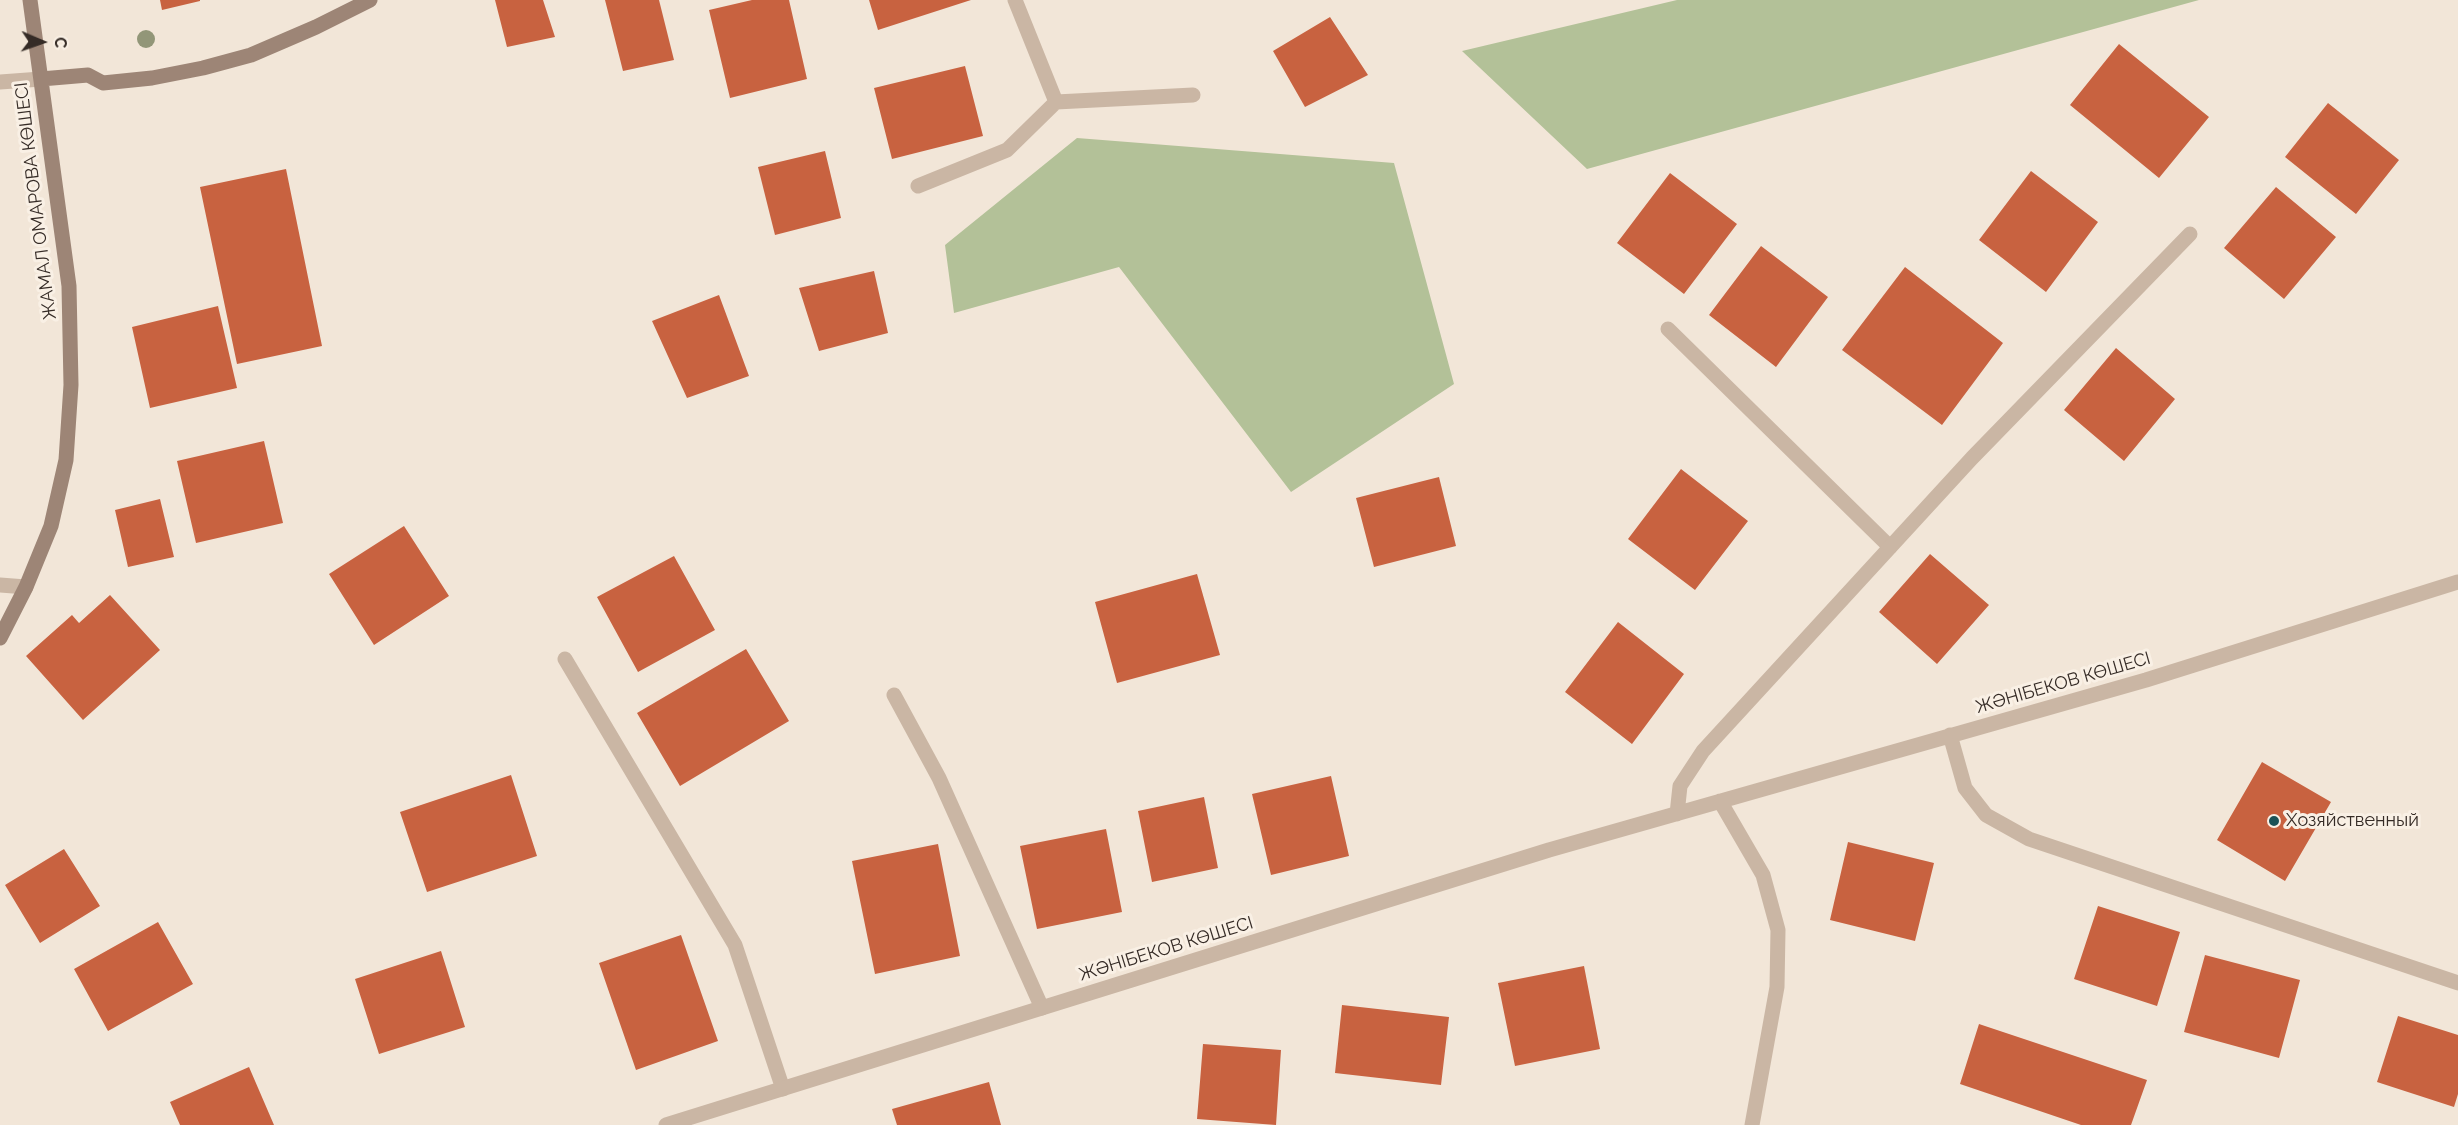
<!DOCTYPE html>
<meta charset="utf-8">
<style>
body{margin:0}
#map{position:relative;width:2458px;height:1125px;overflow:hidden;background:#f2e6d8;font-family:Raleway,sans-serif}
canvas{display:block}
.north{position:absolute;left:12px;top:12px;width:60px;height:60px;-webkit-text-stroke:4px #f9f0e5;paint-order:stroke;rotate:92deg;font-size:16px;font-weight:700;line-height:24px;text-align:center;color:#352b26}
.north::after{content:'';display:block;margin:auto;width:21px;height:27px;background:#352b26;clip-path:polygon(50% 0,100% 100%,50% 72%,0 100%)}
</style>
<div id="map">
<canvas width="2458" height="1125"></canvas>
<div class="north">С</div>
</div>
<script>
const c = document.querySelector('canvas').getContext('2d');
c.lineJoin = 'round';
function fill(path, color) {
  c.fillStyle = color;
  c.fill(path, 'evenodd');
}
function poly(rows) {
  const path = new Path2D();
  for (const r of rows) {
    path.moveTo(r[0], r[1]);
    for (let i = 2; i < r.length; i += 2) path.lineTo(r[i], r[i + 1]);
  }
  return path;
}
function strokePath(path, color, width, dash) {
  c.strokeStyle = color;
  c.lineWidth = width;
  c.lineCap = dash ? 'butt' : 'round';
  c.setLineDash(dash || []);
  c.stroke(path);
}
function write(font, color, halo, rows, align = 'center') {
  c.font = font + ' Raleway,sans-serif';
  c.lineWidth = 6;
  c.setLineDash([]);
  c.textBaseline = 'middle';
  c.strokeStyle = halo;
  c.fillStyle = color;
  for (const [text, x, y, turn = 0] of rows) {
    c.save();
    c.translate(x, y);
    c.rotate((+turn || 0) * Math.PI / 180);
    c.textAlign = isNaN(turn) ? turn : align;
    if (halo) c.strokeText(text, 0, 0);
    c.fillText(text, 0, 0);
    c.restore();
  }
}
const green = poly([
 [1677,0,2199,0,1587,169,1462,51],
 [1077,138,1394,163,1454,384,1291,492,1119,267,954,313,945,245]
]);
const building = poly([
 [160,0,200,0,200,1,162,10],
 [495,0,543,0,555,37,507,47],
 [605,0,659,0,674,60,623,71],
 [752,0,789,0,807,79,730,98,709,10],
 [869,0,971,0,878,30],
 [1330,17,1368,75,1305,107,1273,51],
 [2119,44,2209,117,2159,178,2070,105],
 [965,66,983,136,892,159,874,88],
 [2328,103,2399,160,2356,214,2285,157],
 [825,151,841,218,775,235,758,167],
 [286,169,322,346,237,364,200,187],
 [2031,171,2098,222,2046,292,1979,240],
 [1670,173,1737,224,1684,294,1617,243],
 [2276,187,2336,237,2284,299,2224,248],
 [1761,246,1828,297,1776,367,1709,315],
 [1905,267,2003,343,1942,425,1842,350],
 [874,271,888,333,819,351,799,288],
 [719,295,749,376,687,398,652,321],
 [218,306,237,388,150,408,132,327],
 [2116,348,2175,399,2124,461,2064,410],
 [264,441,283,523,196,543,177,461],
 [1681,469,1748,521,1695,590,1628,539],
 [1439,477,1456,546,1374,567,1356,498],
 [160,499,174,557,128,567,115,510],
 [404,526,449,596,374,645,329,574],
 [1930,554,1989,605,1937,664,1879,612],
 [674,556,715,630,638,672,597,597],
 [1197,574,1220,655,1117,683,1095,602],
 [110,595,160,650,83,720,26,656,72,615,79,623],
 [1618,622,1684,674,1632,744,1565,692],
 [746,649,789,721,680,786,637,713],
 [2262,762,2331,802,2285,881,2217,840],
 [511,775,537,856,427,892,400,812],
 [1331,776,1349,856,1271,875,1252,794],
 [1204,797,1218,868,1152,882,1138,811],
 [1106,829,1122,912,1037,929,1020,846],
 [1848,842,1934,863,1915,941,1830,920],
 [938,844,960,956,875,974,852,861],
 [64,849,100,906,40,943,5,885],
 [2098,906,2180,932,2157,1006,2074,979],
 [158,922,193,984,108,1031,74,969],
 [681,935,718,1041,636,1070,599,963],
 [441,951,465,1027,379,1054,355,979],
 [2205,955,2300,980,2279,1058,2184,1032],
 [1584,966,1600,1049,1515,1066,1498,983],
 [1342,1005,1449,1017,1441,1085,1335,1073],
 [2398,1016,2458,1035,2458,1094,2454,1107,2377,1082],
 [1979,1024,2147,1080,2131,1125,2081,1125,1960,1084],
 [1203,1044,1281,1050,1276,1125,1197,1119],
 [249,1067,274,1125,180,1125,170,1102],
 [989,1082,1001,1125,897,1125,892,1109]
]);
const lane = poly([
 [1015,0,1056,102,1193,95],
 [918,186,1007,150,1056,102],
 [1668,329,1890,547],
 [0,585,26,587],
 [565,659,735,945,783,1089],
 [894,695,939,778,1042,1008]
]);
const street = poly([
 [0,82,41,79],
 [1950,735,1965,788,1986,815,2029,839,2458,983],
 [1720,801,1763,875,1778,930,1777,987,1752,1125],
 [1677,814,1680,786,1703,751,1972,458,2190,234],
 [666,1125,1549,850,2146,680,2458,582]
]);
const secondary = poly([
 [41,79,88,75,103,83,152,78,203,68,251,55,316,27,370,0],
 [0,638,26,587,51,526,66,460,71,385,69,286,30,0]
]);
const trees = [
 [146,39]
];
const markers = [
 [2274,821,6,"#1b5257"]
];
const streetNames = [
 ["ЖАМАЛ ОМАРОВА КӨШЕСІ",36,201,-97],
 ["ЖӘНІБЕКОВ КӨШЕСІ",2063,683,-16],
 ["ЖӘНІБЕКОВ КӨШЕСІ",1166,949,-17]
];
const poiNames = [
 ["Хозяйственный",2286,821]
];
fill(green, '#b3c198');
fill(building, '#c86240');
strokePath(lane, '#cab6a4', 15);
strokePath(street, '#cab6a4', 15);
strokePath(secondary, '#9d8576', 15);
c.fillStyle = '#929678';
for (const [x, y] of trees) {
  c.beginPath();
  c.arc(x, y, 9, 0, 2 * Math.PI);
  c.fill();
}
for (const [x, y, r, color] of markers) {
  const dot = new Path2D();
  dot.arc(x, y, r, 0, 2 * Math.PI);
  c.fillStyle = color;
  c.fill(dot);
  strokePath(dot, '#f9f0e5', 2);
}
write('18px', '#352b26', '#f9f0e5', streetNames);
write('18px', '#352b26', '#f9f0e5', poiNames, 'left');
</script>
